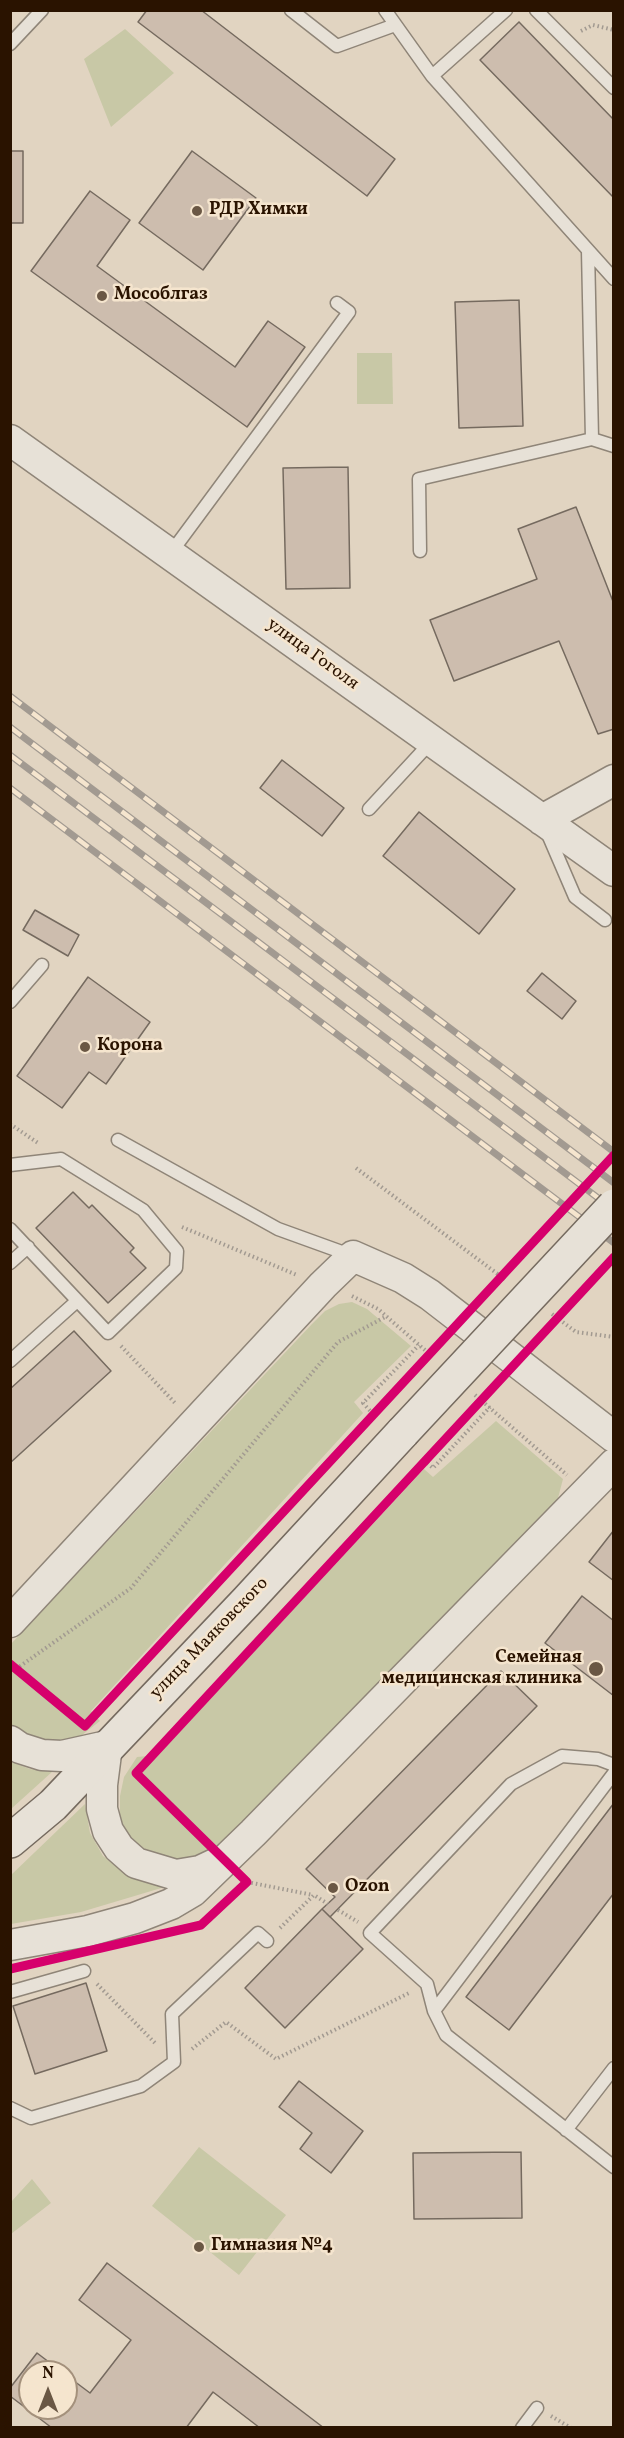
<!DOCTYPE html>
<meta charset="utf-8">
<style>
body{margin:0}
#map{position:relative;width:624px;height:2438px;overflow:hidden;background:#e1d4c1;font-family:Vollkorn,serif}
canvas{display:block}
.frame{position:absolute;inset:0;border:12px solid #2a1300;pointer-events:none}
.north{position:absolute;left:18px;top:2360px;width:60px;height:60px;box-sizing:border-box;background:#f5e5ce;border:2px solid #a4917c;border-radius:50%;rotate:0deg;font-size:16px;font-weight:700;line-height:24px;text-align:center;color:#2a1300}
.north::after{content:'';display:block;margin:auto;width:21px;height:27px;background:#6a5744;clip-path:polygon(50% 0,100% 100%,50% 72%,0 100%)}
</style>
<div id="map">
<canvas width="624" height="2438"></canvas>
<div class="frame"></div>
<div class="north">N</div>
</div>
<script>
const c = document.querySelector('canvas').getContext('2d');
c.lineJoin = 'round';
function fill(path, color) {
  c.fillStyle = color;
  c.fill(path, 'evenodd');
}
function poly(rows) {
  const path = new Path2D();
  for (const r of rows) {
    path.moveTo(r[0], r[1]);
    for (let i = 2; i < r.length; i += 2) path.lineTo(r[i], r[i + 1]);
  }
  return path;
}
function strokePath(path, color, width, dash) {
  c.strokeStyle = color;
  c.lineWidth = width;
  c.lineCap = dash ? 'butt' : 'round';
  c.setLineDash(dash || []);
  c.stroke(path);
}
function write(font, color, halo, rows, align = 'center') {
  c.font = font + ' Vollkorn,serif';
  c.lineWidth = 5;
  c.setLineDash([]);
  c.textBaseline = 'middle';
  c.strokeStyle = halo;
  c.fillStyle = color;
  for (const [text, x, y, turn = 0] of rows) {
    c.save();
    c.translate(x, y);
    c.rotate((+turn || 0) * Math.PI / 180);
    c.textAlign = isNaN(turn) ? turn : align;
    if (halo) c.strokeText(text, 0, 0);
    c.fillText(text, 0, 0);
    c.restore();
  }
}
const green = poly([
 [125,29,174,73,111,127,84,59],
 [357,353,392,353,393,404,357,404],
 [352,1302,367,1309,411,1346,354,1402,363,1413,91,1711,100,1721,82,1735,66,1742,46,1744,26,1738,11,1726,10,1645,312,1324,325,1311,339,1304],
 [496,1421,563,1479,558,1498,547,1513,226,1838,208,1852,195,1859,176,1862,141,1849,127,1835,120,1817,120,1796,124,1777,137,1757,158,1755,424,1469,433,1477],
 [11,1762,30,1769,52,1772,11,1809],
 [85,1804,90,1833,103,1856,125,1874,148,1883,168,1886,81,1912,11,1924,10,1876],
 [199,2147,286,2215,239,2275,152,2206],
 [32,2179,51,2203,11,2234,11,2202]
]);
const building = poly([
 [147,10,201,10,395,159,367,196,138,22,147,10],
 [519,22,614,120,614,198,480,60,519,22],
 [10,151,23,151,23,223,10,223,10,151],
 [192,151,256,198,203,270,139,223,192,151],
 [90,191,130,220,97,266,235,367,268,321,305,347,247,427,31,271,90,191],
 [519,300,523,426,459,428,455,302,519,300],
 [348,467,350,588,286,589,283,468,348,467],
 [576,507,614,604,614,729,598,734,559,641,454,681,430,620,537,579,518,529,576,507],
 [282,760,344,808,322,836,260,788,282,760],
 [419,812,515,889,479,934,383,856,419,812],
 [35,910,79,935,68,956,23,930,35,910],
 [542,973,576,1001,562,1019,527,991,542,973],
 [88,977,150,1022,106,1084,89,1072,62,1108,17,1076,88,977],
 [73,1192,89,1208,92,1205,134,1248,130,1252,146,1268,108,1303,36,1228,73,1192],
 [74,1331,111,1371,10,1463,10,1389,74,1331],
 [614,1530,614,1581,589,1562,614,1530],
 [582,1596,614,1621,614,1696,545,1643,582,1596],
 [501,1671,537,1706,330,1917,322,1909,335,1897,306,1869,501,1671],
 [614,1803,614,1893,509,2030,466,1997,614,1803],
 [322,1909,363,1949,285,2028,245,1988,322,1909],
 [86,1983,107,2051,35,2074,13,2006,86,1983],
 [299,2081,363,2131,331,2173,300,2149,312,2133,279,2107,299,2081],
 [521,2152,522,2218,414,2219,413,2153,521,2152],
 [107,2263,324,2428,260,2428,213,2392,186,2428,52,2428,10,2396,10,2388,37,2353,62,2372,30,2372,30,2408,66,2408,66,2375,90,2393,131,2340,79,2300,107,2263]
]);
const path = poly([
 [581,31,593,25,614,30],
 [10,1124,38,1143],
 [356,1168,507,1281],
 [182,1227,297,1275],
 [352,1296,378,1309,434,1358],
 [552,1314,576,1332,614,1337],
 [121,1346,176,1404],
 [475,1395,567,1475],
 [373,1414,363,1403,419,1345],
 [424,1460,433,1468,490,1407],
 [16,1669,131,1588,338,1342,387,1316],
 [247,1882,313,1895],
 [338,1910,358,1922],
 [280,1928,314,1895,328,1904],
 [97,1984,155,2043],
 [192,2049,226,2022,276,2059,411,1992],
 [551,2416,571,2428]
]);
const service = poly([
 [291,10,337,46,395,25],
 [385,10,432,76,614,279],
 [536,10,614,88],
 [10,44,42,10],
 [432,76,506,10],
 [588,250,592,439],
 [420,551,419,479,592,439,614,446],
 [170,554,349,312,337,303],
 [369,809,431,742],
 [547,832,575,897,605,920],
 [10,1002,42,965],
 [118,1140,278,1229,350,1255],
 [10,1165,61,1159,143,1210,177,1251,176,1268,108,1333,10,1229],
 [10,1263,28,1247],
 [10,1361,77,1301],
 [614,1765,598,1759,562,1756,511,1784,370,1933,427,1984,434,2011,446,2035,614,2167],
 [10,1992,84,1971],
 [434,2011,614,1773],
 [10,2108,31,2118,141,2086,174,2062,172,2014,258,1933,267,1941],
 [566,2130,614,2068],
 [522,2428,537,2408]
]);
const tertiary = poly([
 [10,440,614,871],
 [542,820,614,780],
 [10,1622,323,1285,353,1256,403,1278,430,1295,614,1437],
 [10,1741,20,1748,42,1755,62,1756,107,1746,102,1785,102,1809,108,1831,119,1848,136,1863,176,1875,200,1871,217,1863],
 [10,1945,88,1931,135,1918,171,1904,193,1891,253,1833,614,1464]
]);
const secondary = poly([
 [10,1841,53,1805,247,1601,403,1432]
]);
const rail = poly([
 [10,696,614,1152],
 [10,727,614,1183],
 [10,755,614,1210],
 [10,788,614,1243]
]);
const secondaryBridge = poly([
 [403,1432,614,1206]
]);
const cycleway = poly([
 [10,1664,85,1726,614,1155],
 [10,1969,201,1925,247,1882,136,1773,614,1257]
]);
const markers = [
 [197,211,6,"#6a5744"],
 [102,296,6,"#6a5744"],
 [85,1047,6,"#6a5744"],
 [596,1669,8,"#6a5744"],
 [333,1888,6,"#6a5744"],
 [199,2247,6,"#6a5744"]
];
const poiNames = [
 ["РДР Химки",209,211],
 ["Мособлгаз",114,296],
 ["Корона",97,1047],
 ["Семейная",582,1659,"right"],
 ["медицинская клиника",582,1680,"right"],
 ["Ozon",345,1888],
 ["Гимназия №4",211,2247]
];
const streetNames = [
 ["улица Гоголя",312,655,36],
 ["улица Маяковского",210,1639,-46]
];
fill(green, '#c8c8a6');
fill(building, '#cdbdae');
strokePath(building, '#756a5f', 1.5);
strokePath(service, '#8f8578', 15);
strokePath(tertiary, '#8f8578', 33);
strokePath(secondary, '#756a5f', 36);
strokePath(path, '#a29a91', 4, [1.5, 3]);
strokePath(service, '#e7e1d7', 12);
strokePath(tertiary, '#e7e1d7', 30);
strokePath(secondary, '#e7e1d7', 33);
strokePath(rail, '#a29a91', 7);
strokePath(rail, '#f5e5ce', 4.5, [14]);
strokePath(secondaryBridge, '#756a5f', 36, []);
strokePath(secondaryBridge, '#e7e1d7', 33);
strokePath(cycleway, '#d6006c', 9);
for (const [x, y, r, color] of markers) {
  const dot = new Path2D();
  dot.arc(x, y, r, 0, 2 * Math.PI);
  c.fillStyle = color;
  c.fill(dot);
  strokePath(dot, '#f5e5ce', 2);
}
write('bold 18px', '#2a1300', '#f5e5ce', poiNames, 'left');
write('18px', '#2a1300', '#f5e5ce', streetNames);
</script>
